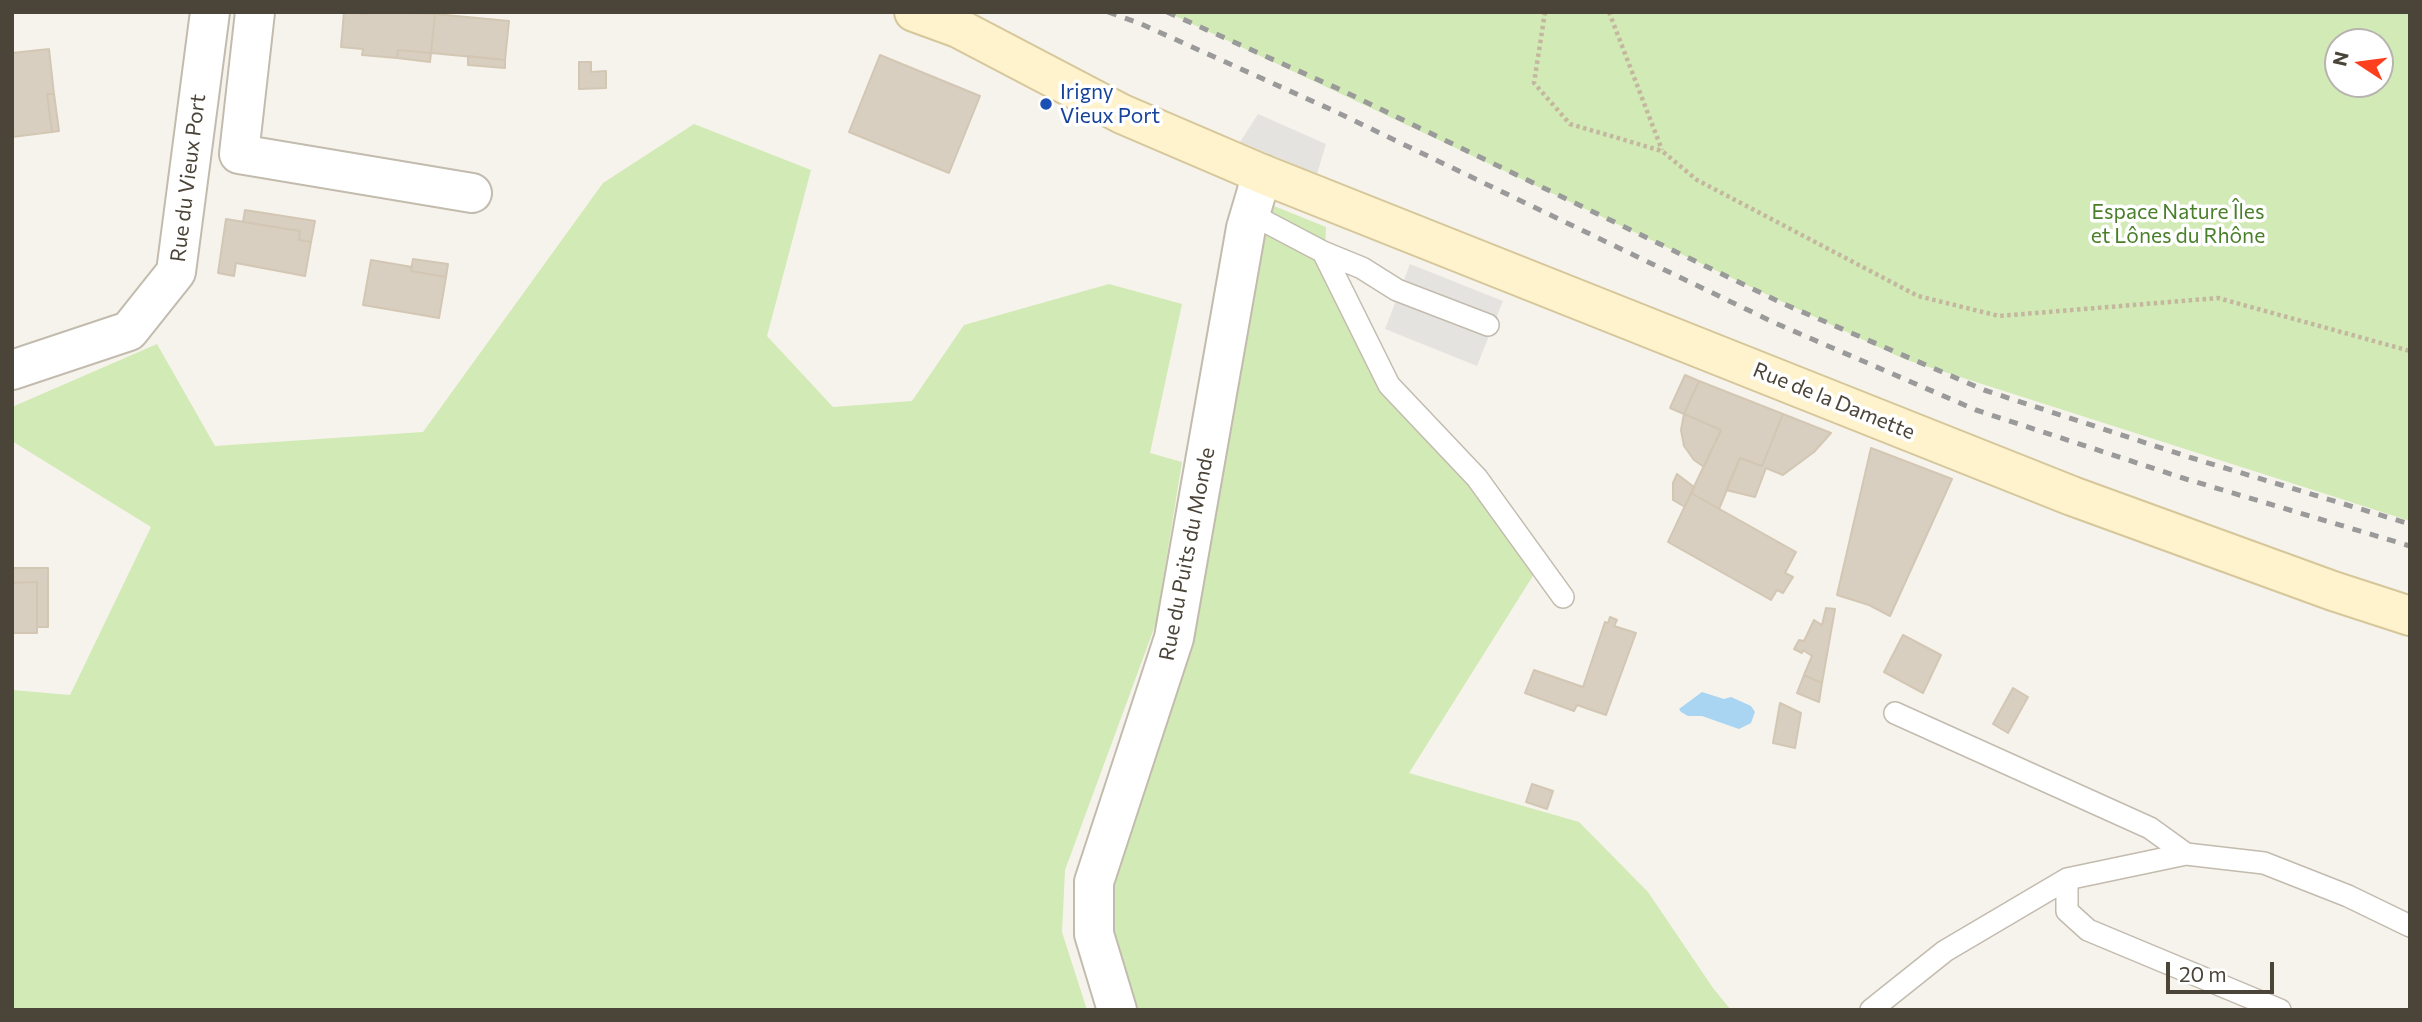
<!DOCTYPE html>
<meta charset="utf-8">
<style>
body{margin:0}
#map{position:relative;width:2422px;height:1022px;overflow:hidden;background:#f6f3ec;font-family:Commissioner,sans-serif}
canvas{display:block}
.frame{position:absolute;inset:0;border:14px solid #4b4439;pointer-events:none}
.north{position:absolute;left:2324px;top:28px;width:70px;height:70px;box-sizing:border-box;background:#fff;border:2px solid #b7b4b0;border-radius:50%;rotate:283deg;font-size:19px;font-weight:700;line-height:28px;text-align:center;color:#4b4439}
.north::after{content:'';display:block;margin:auto;width:24px;height:32px;background:#fc3f1d;clip-path:polygon(50% 0,100% 100%,50% 72%,0 100%)}
.scale{position:absolute;left:2166px;top:962px;width:108px;height:32px;box-sizing:border-box;border:4px solid #4b4439;border-top:0;padding-left:9px;font-size:21px;line-height:24px;white-space:nowrap;color:#4b4439;-webkit-text-stroke:5px #fff;paint-order:stroke}
</style>
<div id="map">
<canvas width="2422" height="1022"></canvas>
<div class="frame"></div>
<div class="north">N</div>
<div class="scale">20 m</div>
</div>
<script>
const c = document.querySelector('canvas').getContext('2d');
c.lineJoin = 'round';
function fill(path, color) {
  c.fillStyle = color;
  c.fill(path, 'evenodd');
}
function poly(rows) {
  const path = new Path2D();
  for (const r of rows) {
    path.moveTo(r[0], r[1]);
    for (let i = 2; i < r.length; i += 2) path.lineTo(r[i], r[i + 1]);
  }
  return path;
}
function strokePath(path, color, width, dash) {
  c.strokeStyle = color;
  c.lineWidth = width;
  c.lineCap = dash ? 'butt' : 'round';
  c.setLineDash(dash || []);
  c.stroke(path);
}
function write(font, color, halo, rows, align = 'center') {
  c.font = font + ' Commissioner,sans-serif';
  c.lineWidth = 7;
  c.setLineDash([]);
  c.textBaseline = 'middle';
  c.strokeStyle = halo;
  c.fillStyle = color;
  for (const [text, x, y, turn = 0] of rows) {
    c.save();
    c.translate(x, y);
    c.rotate((+turn || 0) * Math.PI / 180);
    c.textAlign = isNaN(turn) ? turn : align;
    if (halo) c.strokeText(text, 0, 0);
    c.fillText(text, 0, 0);
    c.restore();
  }
}
const green = poly([
 [1167,12,2410,12,2410,521,1904,359],
 [2338,42,2380,42,2380,84,2338,84],
 [694,124,811,170,767,336,833,407,912,401,964,325,1109,284,1182,304,1150,453,1182,462,1156,623,1065,870,1062,932,1087,1010,12,1010,12,690,70,695,151,527,12,441,12,407,157,344,215,446,423,432,603,183],
 [1259,200,1326,227,1324,268,1434,439,1536,571,1409,773,1579,822,1648,892,1713,988,1731,1010,1135,1010,1110,933,1104,886]
]);
const parking = poly([
 [1258,114,1326,144,1317,174,1240,142],
 [1410,264,1503,301,1477,366,1385,329]
]);
const water = poly([
 [1702,692,1724,699,1731,697,1751,706,1755,712,1751,723,1739,729,1702,716,1688,716,1681,712,1679,709]
]);
const building = poly([
 [344,12,367,14,367,12,435,14,431,53,398,50,397,58,362,55,363,49,341,47,344,12],
 [435,14,509,21,505,60,431,53,435,14],
 [49,49,54,94,47,94,52,132,12,137,12,53,49,49],
 [398,50,431,53,430,62,397,58,398,50],
 [880,55,980,96,949,173,849,132,880,55],
 [468,56,505,60,505,68,468,65,468,56],
 [579,62,591,62,591,72,606,71,606,88,579,89,579,62],
 [47,94,54,94,59,131,52,132,47,94],
 [245,210,315,221,311,242,299,240,300,231,243,222,245,210],
 [226,219,300,231,299,240,311,242,305,276,236,263,234,276,218,273,226,219],
 [413,259,448,264,446,277,411,271,413,259],
 [371,260,412,267,411,271,446,277,439,318,363,305,371,260],
 [1685,375,1699,381,1684,414,1670,408,1685,375],
 [1699,381,1783,414,1762,466,1740,458,1719,509,1691,493,1721,430,1684,414,1699,381],
 [1684,414,1721,430,1704,467,1694,460,1684,446,1681,430,1684,414],
 [1783,414,1831,433,1814,452,1783,475,1766,468,1755,497,1726,490,1740,458,1762,466,1783,414],
 [1871,448,1952,479,1890,616,1869,605,1837,595,1871,448],
 [1677,474,1694,487,1685,507,1673,500,1673,483,1677,474],
 [1691,493,1796,552,1785,573,1793,577,1783,593,1777,590,1771,600,1668,542,1691,493],
 [12,568,48,568,48,627,37,627,37,582,12,583,12,568],
 [37,582,37,633,12,633,12,583,37,582],
 [1826,608,1835,609,1822,683,1804,675,1812,656,1803,650,1802,653,1794,649,1799,640,1804,641,1814,620,1822,625,1826,608],
 [1610,617,1617,620,1614,626,1636,633,1606,715,1577,705,1574,711,1525,693,1534,670,1583,687,1605,622,1608,623,1610,617],
 [1903,635,1941,655,1923,693,1884,672,1903,635],
 [1804,675,1822,683,1819,702,1797,693,1804,675],
 [2013,688,2028,697,2008,733,1993,724,2013,688],
 [1780,703,1801,713,1795,748,1773,743,1780,703],
 [1532,784,1553,791,1547,809,1526,802,1532,784]
]);
const path = poly([
 [1545,12,1534,83,1570,124,1662,151,1697,180,1918,296,1999,316,2218,298,2410,351],
 [1609,12,1662,150]
]);
const service = poly([
 [1249,213,1323,252,1362,268,1397,290,1488,325],
 [1323,252,1389,385,1477,478,1563,597],
 [1895,713,2150,828,2186,854],
 [2067,879,2067,911,2088,930,2280,1010],
 [1871,1010,1945,951,2067,879,2186,854,2264,863,2348,896,2410,926]
]);
const minor = poly([
 [255,12,239,154,472,193],
 [12,370,129,331,176,272,210,12],
 [1117,1010,1094,934,1094,882,1174,638,1246,228,1262,174]
]);
const secondary = poly([
 [914,12,958,28,1122,114,1262,174,2072,496,2333,591,2410,616]
]);
const rail = poly([
 [1108,12,1139,23,1332,110,1775,323,1976,410,2186,479,2410,546],
 [1167,12,1341,90,1784,304,1984,390,2192,458,2410,524]
]);
const markers = [
 [1046,104,7,"#1a4fb4"]
];
const transitNames = [
 ["Irigny",1060,92],
 ["Vieux Port",1060,116]
];
const streetNames = [
 ["Rue du Vieux Port",188,178,-83],
 ["Rue de la Damette",1834,401,22],
 ["Rue du Puits du Monde",1187,554,-79]
];
const parkNames = [
 ["Espace Nature Îles",2178,212],
 ["et Lônes du Rhône",2178,236]
];
fill(green, '#d2eab5');
fill(parking, '#e5e3e0');
fill(water, '#a9d4f2');
fill(building, '#d8cfc1');
strokePath(building, '#d3c7b4', 2);
strokePath(service, '#c2bbae', 24);
strokePath(minor, '#c2bbae', 42);
strokePath(secondary, '#d6c79b', 42);
strokePath(path, '#c4b79f', 4.5, [3.5, 3.5]);
strokePath(service, '#fff', 21);
strokePath(minor, '#fff', 38);
strokePath(secondary, '#fff3cd', 38);
strokePath(rail, '#9a9a9a', 5, [9, 9]);
for (const [x, y, r, color] of markers) {
  const dot = new Path2D();
  dot.arc(x, y, r, 0, 2 * Math.PI);
  c.fillStyle = color;
  c.fill(dot);
  strokePath(dot, '#fff', 2.5);
}
write('21px', '#164399', '#fff', transitNames, 'left');
write('21px', '#4b4439', '#fff', streetNames);
write('21px', '#4a7f2a', '#fff', parkNames);
</script>
